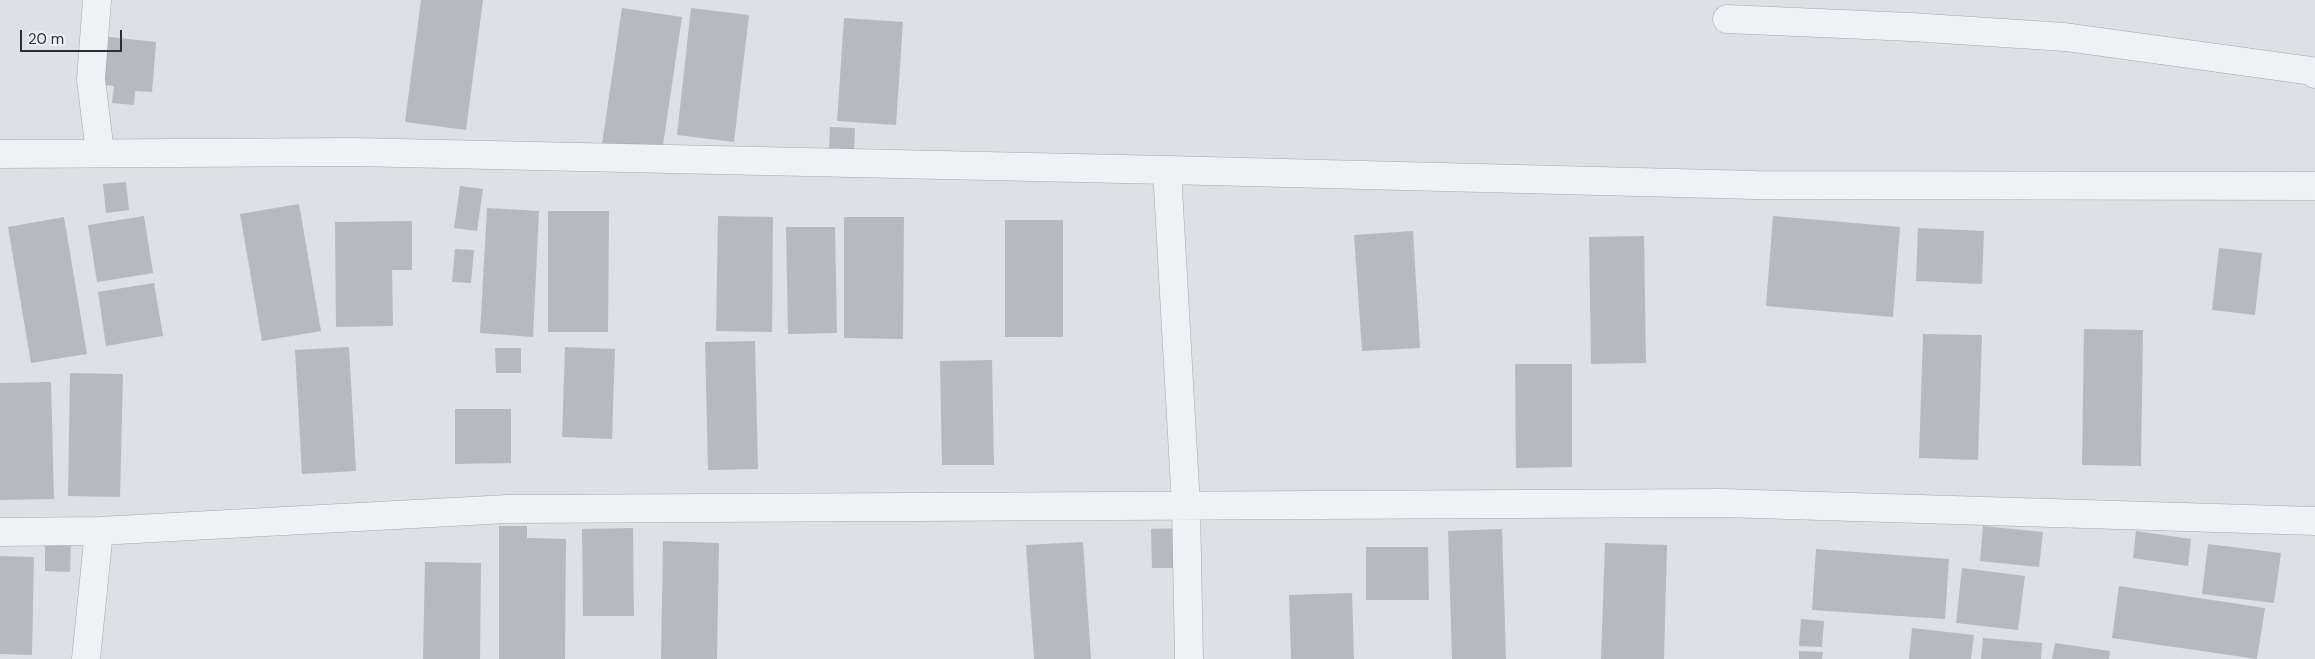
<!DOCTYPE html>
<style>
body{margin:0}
#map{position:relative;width:2315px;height:659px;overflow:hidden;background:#dde0e5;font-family:"DM Sans",sans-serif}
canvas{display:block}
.scale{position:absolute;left:20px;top:30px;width:102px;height:22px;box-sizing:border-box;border:2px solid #282f39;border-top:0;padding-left:6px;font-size:15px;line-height:18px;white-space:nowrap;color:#282f39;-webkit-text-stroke:4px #eceff3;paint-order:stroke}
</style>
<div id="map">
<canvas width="2315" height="659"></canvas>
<div class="scale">20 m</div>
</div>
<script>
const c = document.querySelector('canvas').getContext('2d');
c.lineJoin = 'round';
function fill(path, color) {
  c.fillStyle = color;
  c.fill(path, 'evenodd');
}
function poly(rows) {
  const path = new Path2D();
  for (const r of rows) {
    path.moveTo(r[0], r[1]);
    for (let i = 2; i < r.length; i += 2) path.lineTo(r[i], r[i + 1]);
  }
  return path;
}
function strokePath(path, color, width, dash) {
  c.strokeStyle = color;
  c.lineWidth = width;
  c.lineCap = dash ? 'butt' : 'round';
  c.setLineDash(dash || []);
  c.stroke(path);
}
const building = poly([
 [421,0,483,0,466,130,405,122],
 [622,8,682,17,662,152,602,144],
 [691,8,749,15,734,142,677,135],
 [844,18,903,22,896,125,837,121],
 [101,36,156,42,152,92,135,91,134,105,112,103,114,86,97,84],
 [830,127,855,128,854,150,829,148],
 [126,182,129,210,106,213,103,184],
 [460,186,483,189,477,231,454,228],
 [299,204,321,331,262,341,240,214],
 [487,208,539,211,533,337,480,333],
 [548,211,609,211,608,332,548,332],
 [144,216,153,273,97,282,88,225],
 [718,216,773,217,772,332,716,331],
 [1773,216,1900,227,1893,317,1766,306],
 [64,217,87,354,31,363,8,227],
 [844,217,904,217,903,339,844,338],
 [1005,220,1063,220,1063,337,1005,337],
 [412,221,412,270,392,270,393,326,336,327,335,222],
 [786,227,835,227,837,333,788,334],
 [1918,228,1984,231,1982,284,1916,281],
 [1413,231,1420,348,1362,351,1354,235],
 [1644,236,1646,363,1591,364,1589,237],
 [2219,248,2262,253,2255,315,2212,310],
 [455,249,474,250,471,283,452,282],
 [154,283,163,336,106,346,98,292],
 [2084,329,2143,330,2141,466,2082,465],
 [1923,334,1982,335,1978,460,1919,458],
 [755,341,758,469,708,470,705,342],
 [349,347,356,471,302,474,295,350],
 [565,347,615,349,612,439,562,437],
 [495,348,521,348,521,373,496,373],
 [992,360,994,465,942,465,940,361],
 [1515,364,1572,364,1572,467,1516,468],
 [70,373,123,374,120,497,68,496],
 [51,382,54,499,0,500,0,383],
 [455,409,511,409,511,463,455,464],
 [499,526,527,526,527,538,566,539,565,659,499,659],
 [1983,526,2043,532,2039,567,1980,561],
 [633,528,634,616,583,616,582,529],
 [1182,528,1183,568,1152,568,1151,529],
 [1502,529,1506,659,1452,659,1448,531],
 [2136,531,2191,539,2188,566,2133,558],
 [663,541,719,543,717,659,661,659],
 [1083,542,1091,659,1034,659,1026,545],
 [45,543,71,544,70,572,45,571],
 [1605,543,1667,545,1664,659,1601,659],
 [2208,544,2281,553,2274,603,2202,594],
 [1366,547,1428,547,1429,600,1366,600],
 [1816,549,1949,559,1945,619,1812,610],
 [0,556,34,557,32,655,0,654],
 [425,562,481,563,480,659,423,659],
 [1962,568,2025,576,2018,630,1956,623],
 [2119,586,2265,608,2257,659,2112,638],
 [1352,593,1354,659,1291,659,1289,595],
 [1801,619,1824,621,1822,647,1799,646],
 [1912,628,1974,635,1971,659,1909,659],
 [1983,638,2042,643,2041,659,1981,659],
 [2055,643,2110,651,2109,659,2052,659],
 [1799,651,1823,652,1822,659,1799,659]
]);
const minor = poly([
 [97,0,91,79,100,153],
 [1727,19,1911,27,2065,37,2312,71,2315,74],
 [0,154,354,152,1167,170,1186,506,1189,659],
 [1167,170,1755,185,2315,186],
 [0,532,99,531,507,509,1722,503,2315,521],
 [86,659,99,531]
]);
fill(building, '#b5bac1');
strokePath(minor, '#a3a7ae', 29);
strokePath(minor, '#eff1f4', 28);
</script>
